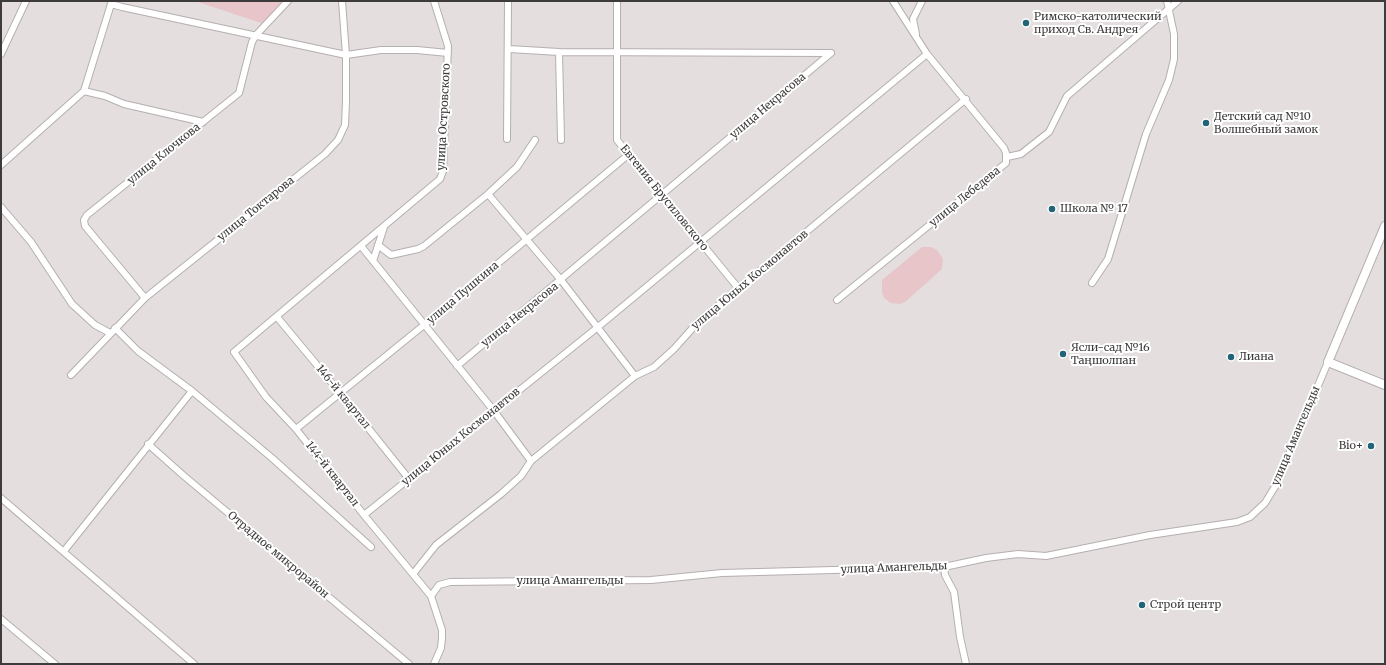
<!DOCTYPE html>
<meta charset="utf-8">
<style>
body{margin:0}
#map{position:relative;width:1386px;height:665px;overflow:hidden;background:#e4dede;font-family:Merriweather,serif}
canvas{display:block}
.frame{position:absolute;inset:0;border:2px solid #3d3b3b;pointer-events:none}
</style>
<div id="map">
<canvas width="1386" height="665"></canvas>
<div class="frame"></div>
</div>
<script>
const c = document.querySelector('canvas').getContext('2d');
c.lineJoin = 'round';
function fill(path, color) {
  c.fillStyle = color;
  c.fill(path, 'evenodd');
}
function poly(rows) {
  const path = new Path2D();
  for (const r of rows) {
    path.moveTo(r[0], r[1]);
    for (let i = 2; i < r.length; i += 2) path.lineTo(r[i], r[i + 1]);
  }
  return path;
}
function strokePath(path, color, width, dash) {
  c.strokeStyle = color;
  c.lineWidth = width;
  c.lineCap = dash ? 'butt' : 'round';
  c.setLineDash(dash || []);
  c.stroke(path);
}
function write(font, color, halo, rows, align = 'center') {
  c.font = font + ' Merriweather,serif';
  c.lineWidth = 4;
  c.setLineDash([]);
  c.textBaseline = 'middle';
  c.strokeStyle = halo;
  c.fillStyle = color;
  for (const [text, x, y, turn = 0] of rows) {
    c.save();
    c.translate(x, y);
    c.rotate((+turn || 0) * Math.PI / 180);
    c.textAlign = isNaN(turn) ? turn : align;
    if (halo) c.strokeText(text, 0, 0);
    c.fillText(text, 0, 0);
    c.restore();
  }
}
const green = poly([
 [195,1,282,1,264,24],
 [922,247,931,247,937,250,943,259,942,269,905,302,900,304,891,303,884,298,882,292,882,280]
]);
const minor = poly([
 [112,1,111,4,122,7,346,55,381,50,417,50,448,53],
 [617,1,617,140,739,289],
 [916,34,913,19,922,1],
 [509,49,559,52,831,53],
 [559,52,561,140],
 [1,54,26,1],
 [84,91,105,96,124,104,203,122],
 [507,139,508,1],
 [1007,157,1021,154,1049,132,1067,96,1178,1],
 [1,165,84,91,111,4],
 [488,194,561,280,635,376],
 [1,207,31,242,72,304,95,325,110,333],
 [378,245,391,255,418,249,424,246,488,194,517,167,535,140],
 [361,246,494,411,531,461],
 [373,261,384,227],
 [1092,283,1108,259,1146,134,1169,80,1174,59,1174,34,1167,1],
 [145,298,85,226,84,220,87,215,239,93,252,42,256,35,288,1],
 [837,300,1006,163,1006,153,1004,148,927,54,893,1],
 [277,317,341,394,409,479],
 [115,328,138,351,192,391,272,458,371,547],
 [457,366,831,53],
 [71,375,145,298,325,154,338,140,345,125,346,101,346,55,342,1],
 [296,429,424,325,628,155],
 [148,444,184,476,409,664],
 [1,498,194,664],
 [364,515,598,327,927,54],
 [64,551,192,391],
 [944,567,945,575,954,592,960,637,966,664],
 [413,574,436,545,501,494,521,476,531,461,635,376,654,367,674,349,698,322,966,99],
 [431,596,364,515,296,429,266,397,234,352,440,179,443,171,448,46,434,1],
 [1,619,55,664],
 [434,664,441,648,442,638,442,630,431,596,439,585,450,582,651,580,722,573,944,567,986,558,1018,554,1046,556,1150,535,1237,522,1250,517,1265,503,1276,485,1328,362]
]);
const tertiary = poly([
 [1385,226,1328,362,1385,385]
]);
const markers = [
 [1026,23,4,"#226477"],
 [1206,123,4,"#226477"],
 [1052,209,4,"#226477"],
 [1063,354,4,"#226477"],
 [1231,357,4,"#226477"],
 [1371,446,4,"#226477"],
 [1142,605,4,"#226477"]
];
const poiNames = [
 ["Римско-католический",1034,17],
 ["приход Св. Андрея",1034,30],
 ["Детский сад №10",1214,117],
 ["Волшебный замок",1214,130],
 ["Школа № 17",1060,209],
 ["Ясли-сад №16",1071,348],
 ["Таңшолпан",1071,361],
 ["Лиана",1239,357],
 ["Bio+",1363,446,"right"],
 ["Строй центр",1150,605]
];
const streetNames = [
 ["улица Некрасова",768,106,-40],
 ["улица Островского",444,117,-87],
 ["улица Клочкова",164,154,-39],
 ["улица Лебедева",965,197,-39],
 ["Евгения Брусиловского",664,198,51],
 ["улица Токтарова",256,209,-39],
 ["улица Юных Космонавтов",750,280,-40],
 ["улица Пушкина",463,293,-40],
 ["улица Некрасова",520,315,-39],
 ["146-й квартал",343,397,51],
 ["улица Амангельды",1296,436,-67],
 ["улица Юных Космонавтов",461,437,-39],
 ["144-й квартал",332,474,52],
 ["Отрадное микрорайон",278,555,40],
 ["улица Амангельды",894,568,-2],
 ["улица Амангельды",570,581]
];
fill(green, '#e8c5c8');
strokePath(minor, '#b5afaf', 8);
strokePath(tertiary, '#b5afaf', 10);
strokePath(minor, '#fff', 6);
strokePath(tertiary, '#fff', 8);
for (const [x, y, r, color] of markers) {
  const dot = new Path2D();
  dot.arc(x, y, r, 0, 2 * Math.PI);
  c.fillStyle = color;
  c.fill(dot);
  strokePath(dot, '#fff', 1.5);
}
write('11px', '#3d3b3b', '#fff', poiNames, 'left');
write('11px', '#3d3b3b', '#fff', streetNames);
</script>
